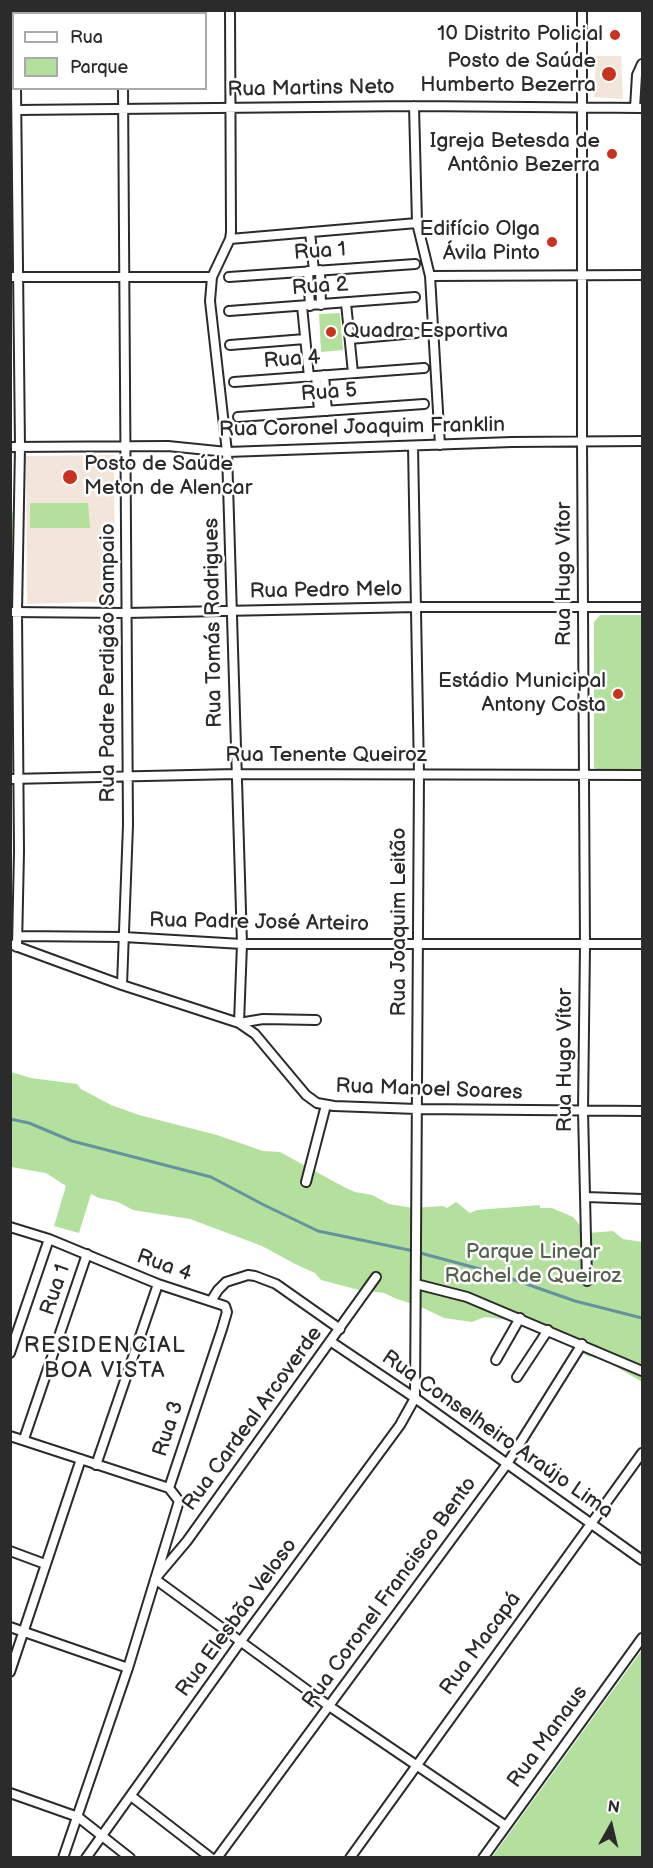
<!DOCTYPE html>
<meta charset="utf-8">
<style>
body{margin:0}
#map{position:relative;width:653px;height:1868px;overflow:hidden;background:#fff;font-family:"Balsamiq Sans",sans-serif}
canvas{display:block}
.frame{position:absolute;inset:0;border:12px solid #2b2b2b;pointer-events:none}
.legend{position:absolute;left:12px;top:12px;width:195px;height:78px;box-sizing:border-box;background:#fff;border:2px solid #aaa;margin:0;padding:8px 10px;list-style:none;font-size:18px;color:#2b2b2b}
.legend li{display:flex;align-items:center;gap:12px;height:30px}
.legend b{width:30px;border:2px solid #aaa}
.north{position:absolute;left:581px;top:1796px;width:60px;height:60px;-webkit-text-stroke:4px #fff;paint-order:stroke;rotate:8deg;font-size:16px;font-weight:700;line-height:24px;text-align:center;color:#2b2b2b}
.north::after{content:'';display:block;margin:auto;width:21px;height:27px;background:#2b2b2b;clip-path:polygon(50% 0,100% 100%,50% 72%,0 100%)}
</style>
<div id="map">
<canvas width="653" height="1868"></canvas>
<div class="frame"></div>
<ul class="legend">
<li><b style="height:8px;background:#fff"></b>Rua</li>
<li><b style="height:16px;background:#b4e09e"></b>Parque</li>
</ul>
<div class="north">N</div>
</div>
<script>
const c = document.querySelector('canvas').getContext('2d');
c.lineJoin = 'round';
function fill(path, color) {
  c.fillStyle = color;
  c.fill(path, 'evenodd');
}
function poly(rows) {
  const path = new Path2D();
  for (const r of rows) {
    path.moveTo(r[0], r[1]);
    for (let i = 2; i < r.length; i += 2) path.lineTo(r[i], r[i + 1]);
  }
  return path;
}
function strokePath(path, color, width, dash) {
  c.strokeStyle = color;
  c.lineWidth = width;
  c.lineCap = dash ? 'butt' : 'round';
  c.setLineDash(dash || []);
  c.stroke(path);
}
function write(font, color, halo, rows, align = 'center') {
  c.font = font + ' "Balsamiq Sans",sans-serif';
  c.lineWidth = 5;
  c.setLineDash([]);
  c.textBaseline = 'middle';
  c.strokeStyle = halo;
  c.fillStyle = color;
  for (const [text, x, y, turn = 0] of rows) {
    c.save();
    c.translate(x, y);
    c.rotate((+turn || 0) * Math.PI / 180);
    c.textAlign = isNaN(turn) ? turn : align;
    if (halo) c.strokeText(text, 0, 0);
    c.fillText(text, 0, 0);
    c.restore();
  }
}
const built = poly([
 [596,56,621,56,623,99,594,97],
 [114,455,115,604,89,602,27,604,26,456]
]);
const green = poly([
 [340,313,343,350,321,352,319,314],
 [30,503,88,503,90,528,30,528],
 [11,511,15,515,13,606,11,609],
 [600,615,642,615,642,771,599,772,594,767,594,622],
 [11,1072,31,1078,77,1084,81,1089,111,1105,139,1115,217,1135,263,1151,280,1152,344,1187,355,1192,372,1195,389,1204,413,1208,443,1206,447,1208,456,1202,470,1213,477,1210,540,1205,540,1208,552,1208,573,1217,587,1233,613,1231,623,1239,642,1242,642,1382,603,1359,587,1356,554,1333,516,1321,485,1317,472,1322,444,1318,419,1306,397,1299,384,1293,359,1290,321,1280,315,1273,295,1264,262,1246,190,1219,133,1210,118,1202,99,1198,91,1194,79,1233,54,1226,66,1186,46,1173,11,1167],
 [642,1650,642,1857,492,1857]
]);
const stream = poly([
 [10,1119,29,1123,72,1141,211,1177,264,1205,318,1231,409,1250,495,1273,575,1301,642,1318]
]);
const minor = poly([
 [15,10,15,14],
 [123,10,123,14],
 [230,10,231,232,230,239,212,277,210,301,227,452,242,944,239,1023,263,1019,316,1020],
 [582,10,582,442,585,945,583,1111,587,1281],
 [16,88,20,447,17,612,19,851,17,947],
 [414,106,417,223,430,276,440,445],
 [635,108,637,75,642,64],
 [17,110,414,106,642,108],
 [310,232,314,271],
 [230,239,417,223],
 [320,270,321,305],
 [308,271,310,306],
 [430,276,642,275],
 [10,277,212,277],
 [229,277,415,264],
 [346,303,353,373],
 [302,306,309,377],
 [229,311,415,297],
 [350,339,416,333],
 [230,345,305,339],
 [324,375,327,411],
 [316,376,319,411],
 [234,382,424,368],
 [238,417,424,404],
 [10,447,168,446,227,452,512,442,642,441],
 [10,612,126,613,417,607,642,607],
 [10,779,236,774,642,775],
 [18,936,124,937,242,944,642,944],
 [10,944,122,985,239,1023,255,1034,306,1095,317,1103,334,1106,417,1109,642,1111],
 [122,985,128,825,123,88],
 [306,1182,326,1105],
 [586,1197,642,1199],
 [10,1227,49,1239,158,1284,225,1306,227,1312,222,1329,169,1488],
 [376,1277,187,1541,155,1579,329,1706,506,1826],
 [416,1284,467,1297,642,1371],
 [211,1301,218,1290,226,1282,248,1275,255,1276,276,1284,340,1329],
 [330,1341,415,1398,642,1560],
 [10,1353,49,1239],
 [496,1360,520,1318],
 [517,1377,548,1330],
 [10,1436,169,1488,179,1501,128,1668,63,1858],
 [24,1439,87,1254],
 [96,1465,158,1284],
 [10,1551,45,1564],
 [10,1627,128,1668],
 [10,1672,81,1459],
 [10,1793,78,1817,130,1858],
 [131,1796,211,1858],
 [86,1858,241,1641,400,1425,415,1398,419,774,413,446],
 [217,1858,507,1464,582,1344],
 [350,1858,642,1453],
 [483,1858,642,1638]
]);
const markers = [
 [615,35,6,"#c8321e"],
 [609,74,8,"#c8321e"],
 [612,154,6,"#c8321e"],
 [552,242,6,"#c8321e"],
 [331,332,6,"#c8321e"],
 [70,477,8,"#c8321e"],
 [618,694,6,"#c8321e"]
];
const poiNames = [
 ["10 Distrito Policial",603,35],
 ["Posto de Saúde",596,62],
 ["Humberto Bezerra",596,86],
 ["Igreja Betesda de",600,142],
 ["Antônio Bezerra",600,166],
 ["Edifício Olga",540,230],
 ["Ávila Pinto",540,254],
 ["Quadra Esportiva",343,332,"left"],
 ["Posto de Saúde",84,465,"left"],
 ["Meton de Alencar",84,489,"left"],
 ["Estádio Municipal",606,682],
 ["Antony Costa",606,706]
];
const streetNames = [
 ["Rua Martins Neto",311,89,-1],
 ["Rua 1",320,252,-4],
 ["Rua 2",320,287,-4],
 ["Rua 4",292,360,-4],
 ["Rua 5",329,393,-4],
 ["Rua Coronel Joaquim Franklin",362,428,-1],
 ["Rua Hugo Vítor",565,574,-90],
 ["Rua Pedro Melo",326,591,-1],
 ["Rua Tomás Rodrigues",214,623,-91],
 ["Rua Padre Perdigão Sampaio",109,663,-90],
 ["Rua Tenente Queiroz",326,756],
 ["Rua Joaquim Leitão",400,922,-90],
 ["Rua Padre José Arteiro",259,923,1],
 ["Rua Hugo Vítor",566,1060,-90],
 ["Rua Manoel Soares",429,1090,2],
 ["Rua 4",164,1266,20],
 ["Rua 1",56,1290,-71],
 ["Rua Cardeal Arcoverde",253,1419,-54],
 ["Rua 3",169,1429,-72],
 ["Rua Conselheiro Araújo Lima",497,1435,35],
 ["Rua Coronel Francisco Bento",390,1593,-54],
 ["Rua Elesbão Veloso",237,1618,-54],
 ["Rua Macapá",481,1644,-54],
 ["Rua Manaus",548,1737,-54]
];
const parkNames = [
 ["Parque Linear",533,1253],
 ["Rachel de Queiroz",533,1277]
];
const neighbourhoodNames = [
 ["RESIDENCIAL",105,1346],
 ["BOA VISTA",105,1371]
];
fill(built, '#f2e6da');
fill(green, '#b4e09e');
strokePath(stream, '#6692a0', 3);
strokePath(minor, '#2b2b2b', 12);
strokePath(minor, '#fff', 8);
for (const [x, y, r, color] of markers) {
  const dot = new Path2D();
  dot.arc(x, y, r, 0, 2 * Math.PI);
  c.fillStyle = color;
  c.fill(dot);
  strokePath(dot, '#fff', 2);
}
write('21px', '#2b2b2b', '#fff', poiNames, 'right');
write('21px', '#2b2b2b', '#fff', streetNames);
write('21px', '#54614e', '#fff', parkNames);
c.letterSpacing = '1.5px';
write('22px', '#2b2b2b', '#fff', neighbourhoodNames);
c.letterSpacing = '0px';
</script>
